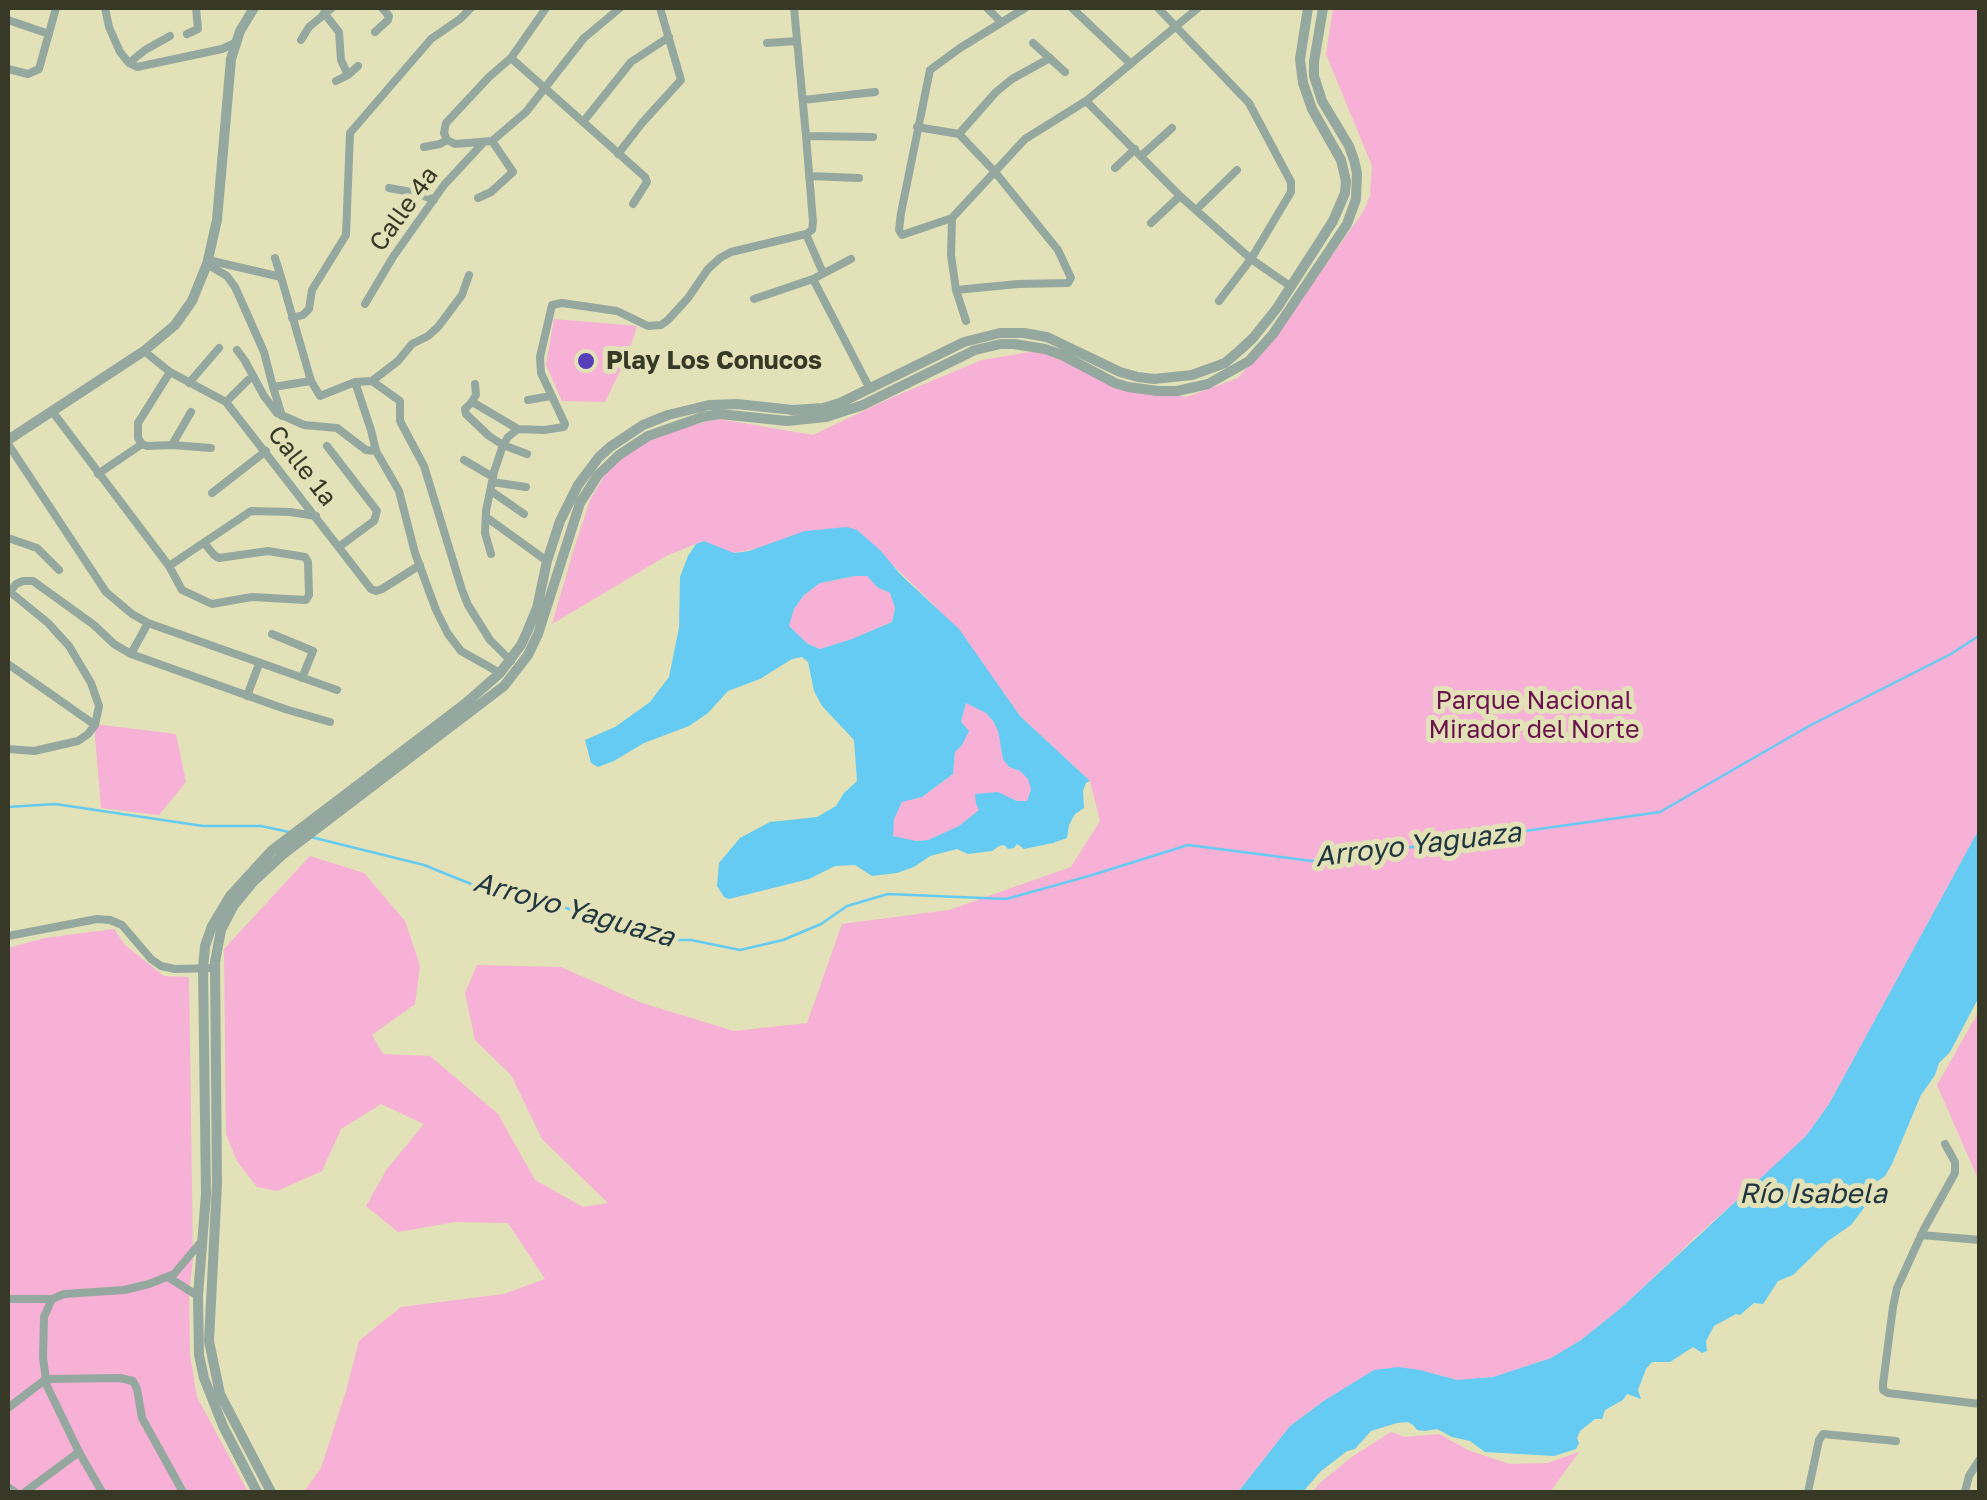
<!DOCTYPE html>
<meta charset="utf-8">
<style>
body{margin:0}
#map{position:relative;width:1987px;height:1500px;overflow:hidden;background:#e2e1b8;font-family:"Golos Text",sans-serif}
canvas{display:block}
.frame{position:absolute;inset:0;border:10px solid #383827;pointer-events:none}
</style>
<div id="map">
<canvas width="1987" height="1500"></canvas>
<div class="frame"></div>
</div>
<script>
const c = document.querySelector('canvas').getContext('2d');
c.lineJoin = 'round';
function fill(path, color) {
  c.fillStyle = color;
  c.fill(path, 'evenodd');
}
function poly(rows) {
  const path = new Path2D();
  for (const r of rows) {
    path.moveTo(r[0], r[1]);
    for (let i = 2; i < r.length; i += 2) path.lineTo(r[i], r[i + 1]);
  }
  return path;
}
function strokePath(path, color, width, dash) {
  c.strokeStyle = color;
  c.lineWidth = width;
  c.lineCap = dash ? 'butt' : 'round';
  c.setLineDash(dash || []);
  c.stroke(path);
}
function write(font, color, halo, rows, align = 'center') {
  c.font = font + ' "Golos Text",sans-serif';
  c.lineWidth = 10;
  c.setLineDash([]);
  c.textBaseline = 'middle';
  c.strokeStyle = halo;
  c.fillStyle = color;
  for (const [text, x, y, turn = 0] of rows) {
    c.save();
    c.translate(x, y);
    c.rotate((+turn || 0) * Math.PI / 180);
    c.textAlign = isNaN(turn) ? turn : align;
    if (halo) c.strokeText(text, 0, 0);
    c.fillText(text, 0, 0);
    c.restore();
  }
}
const green = poly([
 [1333,8,1979,8,1979,829,1829,1104,1806,1136,1774,1167,1700,1233,1621,1308,1581,1340,1551,1358,1493,1377,1457,1380,1420,1370,1374,1370,1325,1400,1290,1426,1238,1492,304,1492,321,1468,346,1391,359,1341,401,1307,504,1294,545,1279,508,1223,455,1222,398,1232,366,1206,387,1169,424,1124,381,1104,341,1129,322,1171,277,1191,257,1187,237,1161,226,1134,224,949,310,856,364,873,405,921,420,966,415,1004,372,1035,383,1054,430,1056,498,1114,535,1180,583,1207,608,1203,542,1139,511,1075,475,1040,465,993,477,965,561,967,642,1003,734,1031,807,1023,842,924,949,910,1071,867,1100,821,1090,781,1020,716,986,668,935,606,857,530,733,553,703,541,666,556,552,624,573,552,590,500,608,470,647,439,687,426,719,419,813,435,893,397,982,360,1041,350,1122,386,1187,397,1238,378,1278,332,1363,212,1370,196,1372,166,1326,54],
 [554,319,637,326,627,357,605,402,562,401,546,365],
 [855,576,867,576,877,587,890,593,895,608,892,622,852,639,820,649,808,644,788,626,794,609,804,595,820,583],
 [966,702,986,713,993,721,998,731,1003,759,1009,767,1020,771,1028,778,1031,789,1027,801,1018,801,1003,795,979,810,959,826,928,840,916,841,892,836,894,818,902,801,922,797,953,774,955,752,962,745,961,722],
 [94,724,176,734,186,782,159,815,101,808],
 [114,929,125,945,164,976,189,977,193,1259,189,1293,190,1355,197,1397,248,1492,8,1492,8,948,45,938],
 [1979,1011,1979,1181,1937,1085],
 [1391,1432,1405,1437,1439,1434,1470,1451,1510,1464,1548,1463,1579,1452,1550,1492,1312,1492,1321,1482,1353,1456]
]);
const water = poly([
 [847,527,857,530,880,550,901,575,959,629,1020,716,1090,781,1086,783,1083,791,1084,808,1075,814,1069,825,1067,838,1053,843,1024,849,1017,844,1014,848,1008,849,1004,845,999,846,992,851,968,854,957,849,930,856,914,867,897,873,872,876,855,865,835,866,809,879,729,899,724,897,717,886,719,863,740,838,770,822,817,817,836,806,844,793,857,781,854,740,822,706,814,691,808,662,802,657,792,659,760,679,728,691,708,713,689,726,644,743,614,761,598,767,591,763,585,740,615,727,650,702,669,677,679,628,680,577,688,556,696,544,704,541,734,553,749,551,805,531],
 [855,576,867,576,877,587,890,593,895,608,892,622,852,639,820,649,808,644,789,626,794,609,804,595,820,583],
 [966,703,986,713,993,721,998,731,1003,759,1009,767,1020,771,1028,779,1031,789,1027,801,1017,801,998,792,975,794,976,804,979,810,959,826,928,840,916,841,893,836,894,819,902,802,922,797,953,774,955,752,962,745,969,731,961,722],
 [1979,829,1979,997,1950,1052,1939,1063,1935,1075,1921,1095,1892,1164,1885,1176,1875,1183,1868,1202,1861,1212,1851,1225,1828,1241,1793,1275,1778,1281,1763,1304,1754,1303,1740,1315,1736,1314,1714,1326,1706,1341,1707,1351,1702,1353,1693,1347,1670,1362,1652,1362,1646,1369,1638,1390,1641,1399,1627,1394,1623,1400,1605,1410,1602,1419,1595,1419,1580,1431,1577,1438,1579,1443,1576,1449,1554,1456,1485,1452,1470,1441,1452,1437,1437,1429,1425,1431,1417,1430,1413,1425,1408,1422,1397,1423,1371,1431,1355,1449,1347,1451,1320,1472,1303,1492,1238,1492,1290,1426,1325,1400,1374,1370,1398,1367,1420,1370,1457,1380,1493,1377,1551,1358,1581,1340,1621,1308,1806,1136,1829,1104]
]);
const stream = poly([
 [8,807,55,804,203,826,261,826,289,832],
 [311,837,424,865,481,888,558,905,656,940,691,940,740,950,783,940,821,924,847,906,888,894,1006,899,1089,876,1188,845,1312,861,1660,812,1809,726,1951,654,1980,635]
]);
const minor = poly([
 [105,8,109,27,120,52,129,63,137,67,222,49,235,43],
 [987,8,1001,22],
 [1025,8,960,48,930,70,901,213,899,230,902,235,952,218,1025,139,1086,101,1198,8],
 [1072,8,1131,64],
 [1158,8,1249,103,1291,182,1291,192,1251,259,1219,301],
 [324,13,339,32,341,60,348,75],
 [8,20,49,34],
 [375,32,388,20,389,16,382,8],
 [187,34,198,29,196,8],
 [301,40,309,27,332,8],
 [767,43,797,41],
 [1033,43,1065,72],
 [511,58,645,177,647,182,633,204],
 [129,63,145,50,170,36],
 [8,69,28,74,39,69,56,8],
 [336,81,348,75,358,66],
 [803,100,875,92],
 [1086,101,1180,196,1251,259,1290,286],
 [583,122,631,62,669,37],
 [917,127,959,134,995,172,1058,250,1071,278,1068,283,1018,284,956,290],
 [959,134,996,92,1012,79,1050,58],
 [806,136,873,137],
 [447,140,455,144,492,141,526,112,584,38,620,8],
 [447,140,444,133,446,123,489,77,511,58,546,8],
 [424,147,440,144,447,140],
 [618,154,642,123,681,80,660,8],
 [1141,156,1172,128],
 [1115,168,1135,149],
 [809,176,859,178],
 [389,188,417,193,434,200],
 [478,198,491,192,513,172,492,141],
 [1196,210,1237,170],
 [952,218,951,255,956,290,966,321],
 [1151,223,1180,196],
 [806,234,823,273],
 [275,258,281,277],
 [208,260,281,277,311,381,320,396,355,382,372,381],
 [207,264,227,276,235,287,264,352,273,387,311,381],
 [813,279,870,389],
 [754,299,813,279,851,259],
 [365,304,393,257,444,185,483,143],
 [292,318,303,315,309,309,312,290,346,235,350,133,431,39,460,19,471,8],
 [237,350,245,361,264,396,277,413,304,425,337,428,366,450,376,451],
 [144,351,170,372,226,402,371,589,376,591,382,589,420,565],
 [372,381,400,401,400,421,424,466,462,590,468,605,490,640,511,661],
 [372,381,398,361,412,344,428,336,438,327,462,295,469,275],
 [355,382,371,430,376,451,399,491,415,553,436,610,448,634,461,651,500,673],
 [189,383,219,348],
 [273,387,282,416],
 [528,400,551,396],
 [226,402,248,380],
 [471,403,476,395,475,384],
 [52,411,169,566,182,590,212,604,252,597,306,600,309,595,308,562,305,557,268,551,219,558,214,555,205,544],
 [518,429,474,403,471,403,465,409,466,414,489,436,503,445,527,454],
 [8,444,106,592,132,614,148,623,337,690],
 [142,444,138,438,138,423,170,372],
 [172,445,191,412],
 [327,446,377,511,374,521,340,546],
 [464,460,493,477],
 [98,474,142,444,147,446,172,445,211,448],
 [492,482,526,487],
 [491,491,524,514],
 [212,493,266,451],
 [486,517,547,561],
 [8,538,37,548,59,570],
 [491,554,485,533,486,511,494,472,503,445,508,437,518,429,544,430,564,427,565,424,541,373,540,357,552,305,562,303,617,311,648,326,661,325,668,320,688,298,708,269,720,258,731,252,806,234,812,230,813,222,806,136,794,8],
 [169,566,251,511,290,512,316,516],
 [8,594,16,584,23,581,33,581,94,625,114,644,131,654,285,709,330,722],
 [272,634,313,651,302,678],
 [131,654,148,623],
 [8,664,95,725],
 [247,696,259,664],
 [8,749,34,751,78,741,88,734,95,725,99,706,91,683,69,646,48,623,9,591],
 [8,936,97,919,110,920,122,925,151,959,161,966,175,969,215,968],
 [1945,1144,1955,1162,1955,1173,1924,1229,1897,1288,1893,1307,1883,1384,1883,1390,1888,1393,1980,1404],
 [1921,1235,1980,1240],
 [168,1277,198,1296],
 [8,1299,52,1299],
 [8,1408,46,1379,120,1378,133,1381,137,1389,142,1418,183,1492],
 [8,1487,15,1492],
 [25,1492,79,1452],
 [102,1492,79,1452,47,1386,43,1358,44,1317,52,1299,64,1294,124,1290,149,1284,174,1274,201,1242],
 [1808,1492,1819,1440,1823,1434,1896,1441],
 [1965,1492,1969,1476,1980,1459]
]);
const tertiary = poly([
 [8,440,144,351,175,325,192,301,207,264,217,220,231,59,240,31,254,8],
 [257,1492,223,1426,204,1378,199,1355,198,1296,206,1194,203,968,205,946,212,926,230,896,271,851,466,703,500,673,521,645,527,632,537,608,547,561,560,521,578,485,599,457,610,447,643,425,668,415,709,405,737,404,793,410,823,408,840,403,964,342,1000,333,1024,333,1047,337,1120,372,1138,377,1154,379,1192,375,1225,363,1239,351,1253,338,1277,308,1333,221,1345,193,1346,181,1341,160,1312,109,1303,83,1300,59,1308,8],
 [271,1492,220,1394,209,1341,217,1183,215,962,221,930,234,905,253,882,282,855,504,686,528,655,538,634,580,503,598,475,619,455,648,436,702,417,720,414,787,421,826,417,863,405,975,350,1001,344,1014,344,1045,349,1062,355,1115,383,1128,387,1158,391,1177,391,1208,384,1249,361,1273,334,1327,254,1347,224,1356,199,1357,173,1354,160,1349,146,1322,101,1314,76,1314,62,1323,8]
]);
const markers = [
 [586,361,10,"#573fb7"]
];
const streetNames = [
 ["Calle 4a",404,209,-54],
 ["Calle 1a",302,466,52]
];
const poiNames = [
 ["Play Los Conucos",606,361]
];
const parkNames = [
 ["Parque Nacional",1534,701],
 ["Mirador del Norte",1534,730]
];
const waterNames = [
 ["Arroyo Yaguaza",1418,845,-7],
 ["Arroyo Yaguaza",574,910,16],
 ["Río Isabela",1813,1194]
];
fill(green, '#f7b0d6');
fill(water, '#65cbf2');
strokePath(stream, '#65cbf2', 2.5);
strokePath(minor, '#95a89f', 8);
strokePath(tertiary, '#95a89f', 10);
for (const [x, y, r, color] of markers) {
  const dot = new Path2D();
  dot.arc(x, y, r, 0, 2 * Math.PI);
  c.fillStyle = color;
  c.fill(dot);
  strokePath(dot, '#e2e1b8', 4);
}
write('25px', '#383827', '#e2e1b8', streetNames);
write('bold 25px', '#383827', '#e2e1b8', poiNames, 'left');
write('25px', '#6a124b', '#e2e1b8', parkNames);
write('italic 28px', '#203740', '#e2e1b8', waterNames);
</script>
